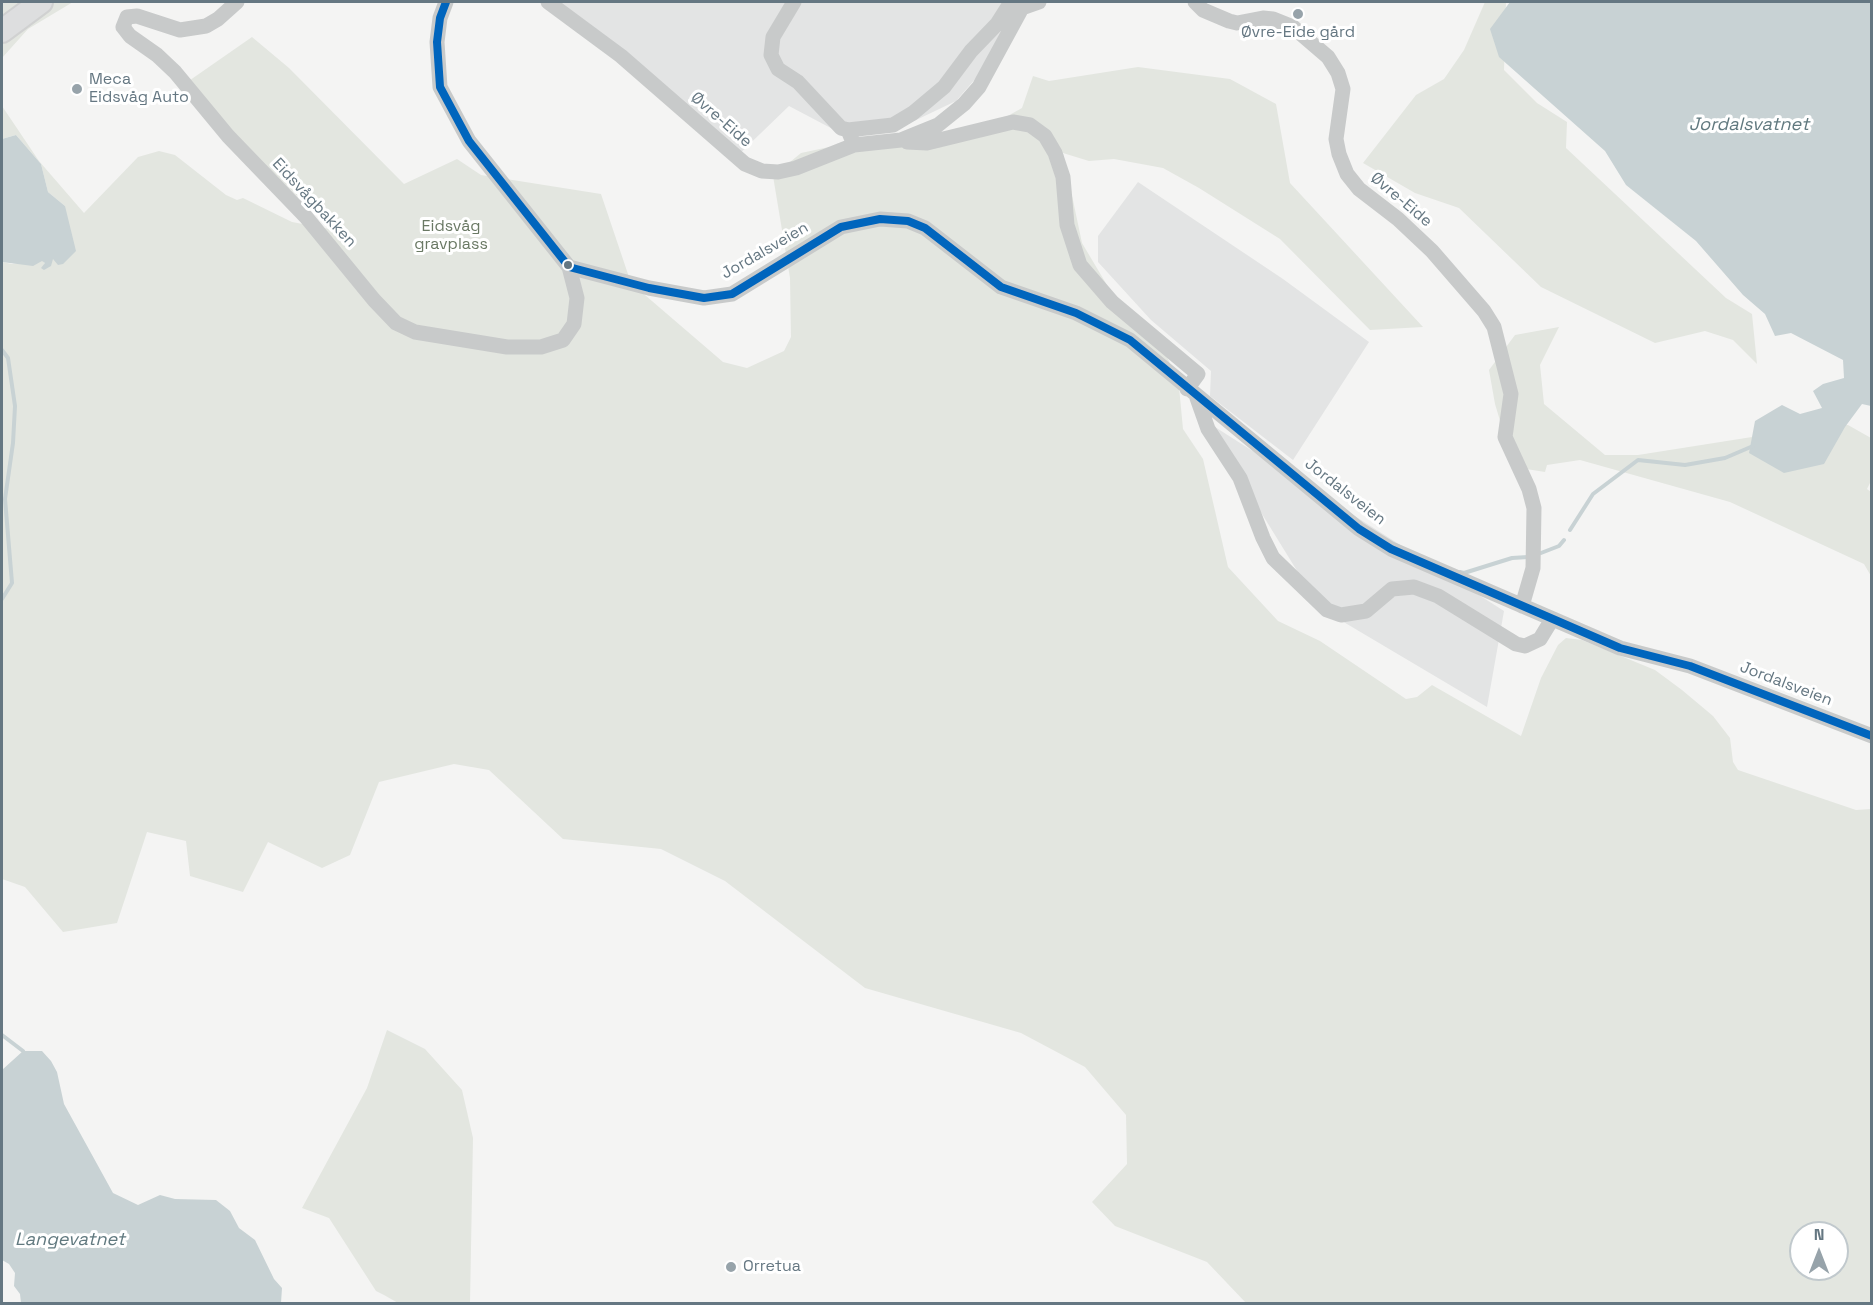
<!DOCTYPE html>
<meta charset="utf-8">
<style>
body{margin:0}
#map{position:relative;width:1873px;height:1305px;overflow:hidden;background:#f4f4f3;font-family:"Space Grotesk",sans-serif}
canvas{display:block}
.frame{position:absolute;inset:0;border:3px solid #657782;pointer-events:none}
.north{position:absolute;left:1789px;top:1221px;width:60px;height:60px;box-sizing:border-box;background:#fff;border:2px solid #c1c9cd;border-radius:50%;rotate:0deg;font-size:16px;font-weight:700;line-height:24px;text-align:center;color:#657782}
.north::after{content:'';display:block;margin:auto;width:21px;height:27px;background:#97a3aa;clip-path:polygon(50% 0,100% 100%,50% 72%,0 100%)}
</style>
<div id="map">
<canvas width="1873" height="1305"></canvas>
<div class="frame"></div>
<div class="north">N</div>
</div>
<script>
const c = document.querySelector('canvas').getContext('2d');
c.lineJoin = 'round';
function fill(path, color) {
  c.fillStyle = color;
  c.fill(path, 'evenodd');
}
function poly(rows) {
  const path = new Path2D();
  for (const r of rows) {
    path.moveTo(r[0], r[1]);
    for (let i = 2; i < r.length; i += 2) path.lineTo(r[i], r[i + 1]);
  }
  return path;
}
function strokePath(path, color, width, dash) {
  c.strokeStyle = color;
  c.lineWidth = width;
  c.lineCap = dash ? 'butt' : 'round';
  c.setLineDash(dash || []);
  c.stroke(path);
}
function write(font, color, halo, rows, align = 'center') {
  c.font = font + ' "Space Grotesk",sans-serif';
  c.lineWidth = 6;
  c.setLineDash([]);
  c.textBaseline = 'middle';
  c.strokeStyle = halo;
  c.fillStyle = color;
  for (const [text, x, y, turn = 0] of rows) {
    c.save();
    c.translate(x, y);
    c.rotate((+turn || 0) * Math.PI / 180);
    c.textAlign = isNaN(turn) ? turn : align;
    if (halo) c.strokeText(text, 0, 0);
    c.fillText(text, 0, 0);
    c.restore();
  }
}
const built = poly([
 [558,2,1020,2,989,63,956,101,891,132,844,135,789,106,733,160],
 [1138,182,1283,279,1369,342,1293,460,1210,396,1211,371,1151,320,1098,262,1098,236],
 [1204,420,1504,611,1487,707,1320,608]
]);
const green = poly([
 [2,2,73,2,28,29,2,58],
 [1485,2,1506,2,1504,70,1537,103,1567,122,1566,148,1726,298,1752,314,1757,364,1733,340,1705,331,1655,343,1541,287,1459,208,1415,193,1363,163,1416,95,1444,79,1464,50],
 [252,37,289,68,404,184,457,159,481,175,601,194,631,283,723,362,747,368,784,351,791,337,790,278,773,176,801,153,862,140,957,135,995,123,1022,108,1033,76,1049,81,1138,67,1230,79,1276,104,1290,183,1423,327,1370,330,1280,239,1199,188,1163,168,1114,159,1089,161,1063,153,1082,243,1120,307,1161,341,1179,387,1183,429,1203,459,1228,567,1278,621,1320,641,1406,699,1417,697,1432,685,1521,736,1541,678,1558,645,1566,638,1582,640,1655,670,1682,690,1713,716,1730,738,1733,762,1738,770,1856,810,1871,809,1871,1303,1246,1303,1207,1262,1115,1226,1092,1202,1127,1164,1126,1115,1085,1067,1021,1033,865,988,725,881,661,849,563,839,489,770,454,764,379,782,350,855,322,868,268,842,243,892,190,876,186,841,147,832,117,923,63,932,25,887,2,879,2,262,12,264,42,260,45,263,44,270,65,206,48,192,41,164,16,135,2,139,2,106,39,161,84,213,138,157,159,151,175,155,226,195,237,200,243,198,292,222,335,230,298,197,183,85],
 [1801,1233,1837,1233,1837,1269,1801,1269],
 [1559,327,1540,365,1544,404,1605,455,1638,455,1752,437,1796,425,1848,425,1871,438,1871,481,1867,489,1871,492,1871,576,1864,564,1730,502,1580,460,1547,465,1545,472,1514,467,1495,404,1489,370,1515,335],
 [387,1030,425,1049,462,1090,473,1138,470,1303,398,1303,384,1295,376,1291,329,1218,302,1208,367,1088]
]);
const water = poly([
 [1510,2,1871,2,1871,406,1862,404,1845,427,1824,464,1784,473,1749,453,1755,421,1782,405,1800,414,1822,408,1813,391,1823,384,1844,378,1843,360,1791,333,1775,336,1765,314,1743,295,1696,241,1626,185,1605,151,1499,57,1490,29],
 [16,135,41,164,48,192,65,206,76,251,63,264,58,265,53,259,51,266,44,270,41,268,45,263,42,261,33,266,2,262,2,139],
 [23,1051,42,1051,51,1061,57,1072,64,1104,113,1193,138,1205,160,1195,175,1199,216,1200,230,1211,239,1228,255,1240,274,1279,282,1288,281,1303,21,1303,20,1294,14,1286,15,1273,9,1264,2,1260,2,1070]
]);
const stream = poly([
 [2,350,8,358,15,406,13,443,5,499,12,583,2,599],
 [1570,530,1593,494,1638,460,1685,465,1725,458,1753,446],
 [1541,553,1559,546,1564,540],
 [1460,572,1464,573,1512,558,1528,557],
 [2,1035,23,1051]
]);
const minor = poly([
 [237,2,218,19,206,26,180,30,137,16,127,17,123,27,130,36,157,55,175,72,228,136,306,217,374,300,396,323,415,332,507,347,541,347,563,340,574,324,577,298,569,267],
 [446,2,440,18,437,42,440,87,469,141,569,267,649,288,704,298,732,294,841,227,880,219,908,221,925,228,1001,287,1076,313,1130,340,1359,529,1391,549,1620,648,1690,666,1872,736],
 [548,2,621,56,745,164,762,171,778,172,796,168,854,145,901,140,938,125,964,104,979,87,1022,8,1039,2],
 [794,2,773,37,771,55,778,69,798,82,841,128,848,130],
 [1195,2,1203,10,1229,21,1237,23,1263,18,1273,19,1293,27,1328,57,1338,73,1343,89,1336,139,1339,154,1347,174,1359,189,1398,219,1432,251,1484,311,1494,327,1511,394,1505,437,1529,489,1534,508,1533,568,1522,606],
 [907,142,927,143,1013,122,1030,125,1045,136,1055,153,1063,177,1067,225,1080,265,1112,302,1198,374,1187,389],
 [854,145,848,130,893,125,913,113,944,87,971,51,997,24,1011,2],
 [1197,398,1208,429,1240,478,1263,538,1273,558,1327,610,1341,615,1366,611,1392,589,1414,587,1438,596,1516,644,1525,646,1540,639,1551,621]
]);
const highway = poly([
 [2,31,41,2]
]);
const bus1 = poly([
 [446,2,440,18,437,42,440,87,469,141,569,267,649,288,704,298,732,294,841,227,880,219,908,221,925,228,1001,287,1076,313,1130,340,1359,529,1391,549,1620,648,1690,666,1872,736]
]);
const markers = [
 [1298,14,6,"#97a3aa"],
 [77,89,6,"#97a3aa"],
 [568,265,5,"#657782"],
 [731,1267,6,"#97a3aa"]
];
const poiNames = [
 ["Øvre-Eide gård",1298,33,"center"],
 ["Meca",89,80],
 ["Eidsvåg Auto",89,98],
 ["Orretua",743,1267]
];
const streetNames = [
 ["Øvre-Eide",721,120,41],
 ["Øvre-Eide",1401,200,40],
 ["Eidsvågbakken",314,203,47],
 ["Jordalsveien",765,251,-30],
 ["Jordalsveien",1345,492,38],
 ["Jordalsveien",1786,684,21]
];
const parkNames = [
 ["Eidsvåg",451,227],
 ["gravplass",451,245]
];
const waterNames = [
 ["Jordalsvatnet",1749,125],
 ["Langevatnet",70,1240]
];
fill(built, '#e3e4e4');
fill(green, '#e3e6e0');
fill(water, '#c8d2d4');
strokePath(stream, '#c8d2d4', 4);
strokePath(highway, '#d0d1d1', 26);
strokePath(minor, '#c8caca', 15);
strokePath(highway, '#dddedf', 22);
strokePath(bus1, '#0065bd', 8);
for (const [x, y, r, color] of markers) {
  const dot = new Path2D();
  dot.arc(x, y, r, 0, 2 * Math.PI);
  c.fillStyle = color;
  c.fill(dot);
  strokePath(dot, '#fff', 2);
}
write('16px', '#657782', '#fff', poiNames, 'left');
write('16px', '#657782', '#fff', streetNames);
write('16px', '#6a7964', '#fff', parkNames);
write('italic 18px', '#61797f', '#fff', waterNames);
</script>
